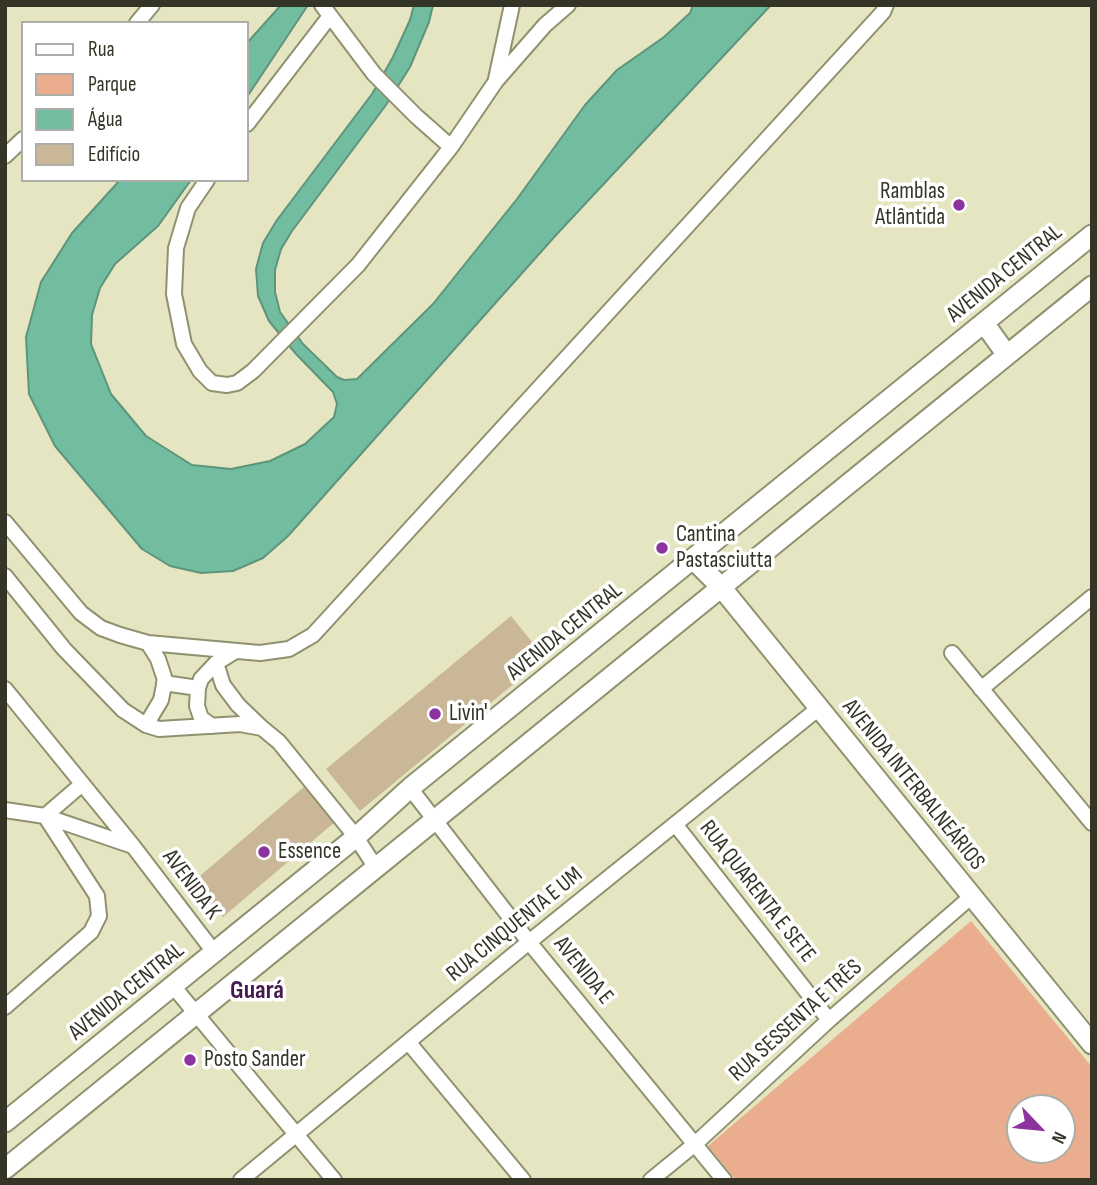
<!DOCTYPE html>
<meta charset="utf-8">
<style>
body{margin:0}
#map{position:relative;width:1097px;height:1185px;overflow:hidden;background:#e5e6c1;font-family:"Sofia Sans Condensed",sans-serif}
canvas{display:block}
.frame{position:absolute;inset:0;border:7px solid #343527;pointer-events:none}
.legend{position:absolute;left:21px;top:21px;width:228px;height:161px;box-sizing:border-box;background:#fff;border:2px solid #aeaea9;margin:0;padding:9px 12px;list-style:none;font-size:21px;color:#343527}
.legend li{display:flex;align-items:center;gap:14px;height:35px}
.legend b{width:35px;border:2px solid #aeaea9}
.north{position:absolute;left:1006px;top:1094px;width:70px;height:70px;box-sizing:border-box;background:#fff;border:2px solid #aeaea9;border-radius:50%;rotate:116deg;font-size:19px;font-weight:700;line-height:28px;text-align:center;color:#343527}
.north::after{content:'';display:block;margin:auto;width:24px;height:32px;background:#8d339f;clip-path:polygon(50% 0,100% 100%,50% 72%,0 100%)}
</style>
<div id="map">
<canvas width="1097" height="1185"></canvas>
<div class="frame"></div>
<ul class="legend">
<li><b style="height:9px;background:#fff"></b>Rua</li>
<li><b style="height:19px;background:#eaae8e"></b>Parque</li>
<li><b style="height:19px;background:#72bca0"></b>Água</li>
<li><b style="height:19px;background:#cab797"></b>Edifício</li>
</ul>
<div class="north">N</div>
</div>
<script>
const c = document.querySelector('canvas').getContext('2d');
c.lineJoin = 'round';
function fill(path, color) {
  c.fillStyle = color;
  c.fill(path, 'evenodd');
}
function poly(rows) {
  const path = new Path2D();
  for (const r of rows) {
    path.moveTo(r[0], r[1]);
    for (let i = 2; i < r.length; i += 2) path.lineTo(r[i], r[i + 1]);
  }
  return path;
}
function strokePath(path, color, width, dash) {
  c.strokeStyle = color;
  c.lineWidth = width;
  c.lineCap = dash ? 'butt' : 'round';
  c.setLineDash(dash || []);
  c.stroke(path);
}
function write(font, color, halo, rows, align = 'center') {
  c.font = font + ' "Sofia Sans Condensed",sans-serif';
  c.lineWidth = 7;
  c.setLineDash([]);
  c.textBaseline = 'middle';
  c.strokeStyle = halo;
  c.fillStyle = color;
  for (const [text, x, y, turn = 0] of rows) {
    c.save();
    c.translate(x, y);
    c.rotate((+turn || 0) * Math.PI / 180);
    c.textAlign = isNaN(turn) ? turn : align;
    if (halo) c.strokeText(text, 0, 0);
    c.fillText(text, 0, 0);
    c.restore();
  }
}
const green = poly([
 [971,921,1092,1067,1092,1180,736,1180,708,1146],
 [1020,1108,1062,1108,1062,1150,1020,1150]
]);
const water = poly([
 [281,5,308,5,247,97,247,43,281,5],
 [414,5,433,5,429,22,410,67,386,105,292,231,281,249,275,270,275,292,280,312,303,344,337,377,344,380,357,379,433,304,517,199,585,105,617,70,664,37,690,13,693,5,771,5,556,235,288,536,263,558,233,571,201,573,170,566,142,549,55,446,29,394,26,337,41,282,72,233,120,180,191,180,158,226,115,264,100,288,92,315,91,344,111,394,146,436,192,465,231,469,270,461,305,444,334,417,337,404,333,392,296,354,269,321,258,296,256,269,263,243,277,220,372,94,393,57,410,20,414,5]
]);
const building = poly([
 [511,616,545,658,360,811,326,769],
 [305,786,335,822,223,917,193,882]
]);
const street = poly([
 [322,5,374,74,416,116,451,147],
 [137,23,152,5],
 [496,79,512,5],
 [247,124,330,16],
 [5,156,23,139],
 [207,180,188,208,176,248,174,294,184,344,200,371,212,383,227,385,237,383,253,371,358,265,451,147,496,81,545,25,568,5],
 [5,522,81,613,101,628,120,635,148,643,260,653,289,649,313,635,883,12,886,5],
 [5,576,64,649,123,710,146,725,159,729,240,724,262,728,279,742,356,837,376,868],
 [952,653,1092,823],
 [216,663,223,685,238,705,261,727],
 [164,683,198,688],
 [5,689,133,846,214,952],
 [981,689,1092,597],
 [146,725,161,700,165,680,158,659,148,643],
 [212,726,201,718,197,706,198,688,201,679,216,663,234,652],
 [410,788,529,942,724,1180],
 [5,810,45,816,81,785],
 [45,816,130,845],
 [675,824,829,1020],
 [173,986,334,1180],
 [5,1007,91,932,99,916,97,896,45,816],
 [409,1043,523,1180],
 [241,1180,529,942,819,708],
 [651,1180,695,1144,829,1020,972,896]
]);
const secondary = poly([
 [984,323,1007,355],
 [693,559,721,587,1092,1044],
 [5,1122,356,837,410,788,1092,235],
 [5,1169,1092,286]
]);
const markers = [
 [959,205,7,"#8d339f"],
 [662,548,7,"#8d339f"],
 [435,714,7,"#8d339f"],
 [264,852,7,"#8d339f"],
 [190,1060,7,"#8d339f"]
];
const poiNames = [
 ["Ramblas",945,192,"right"],
 ["Atlântida",945,218,"right"],
 ["Cantina",676,535],
 ["Pastasciutta",676,561],
 ["Livin'",449,714],
 ["Essence",278,852],
 ["Posto Sander",204,1060]
];
const streetNames = [
 ["AVENIDA CENTRAL",1005,274,-39],
 ["AVENIDA CENTRAL",565,632,-39],
 ["AVENIDA INTERBALNEÁRIOS",913,785,51],
 ["AVENIDA K",191,885,53],
 ["RUA QUARENTA E SETE",757,892,52],
 ["RUA CINQUENTA E UM",515,925,-39],
 ["AVENIDA E",583,971,51],
 ["AVENIDA CENTRAL",127,992,-39],
 ["RUA SESSENTA E TRÊS",796,1021,-42]
];
const quarterNames = [
 ["Guará",257,991]
];
fill(green, '#eaae8e');
fill(water, '#72bca0');
strokePath(water, '#5f947c', 2);
fill(building, '#cab797');
strokePath(street, '#90916f', 18);
strokePath(secondary, '#90916f', 23);
strokePath(street, '#fff', 14);
strokePath(secondary, '#fff', 19);
for (const [x, y, r, color] of markers) {
  const dot = new Path2D();
  dot.arc(x, y, r, 0, 2 * Math.PI);
  c.fillStyle = color;
  c.fill(dot);
  strokePath(dot, '#fff', 2.5);
}
write('23px', '#343527', '#fff', poiNames, 'left');
write('23px', '#343527', '#fff', streetNames);
write('bold 26px', '#451a4e', '#fff', quarterNames);
</script>
